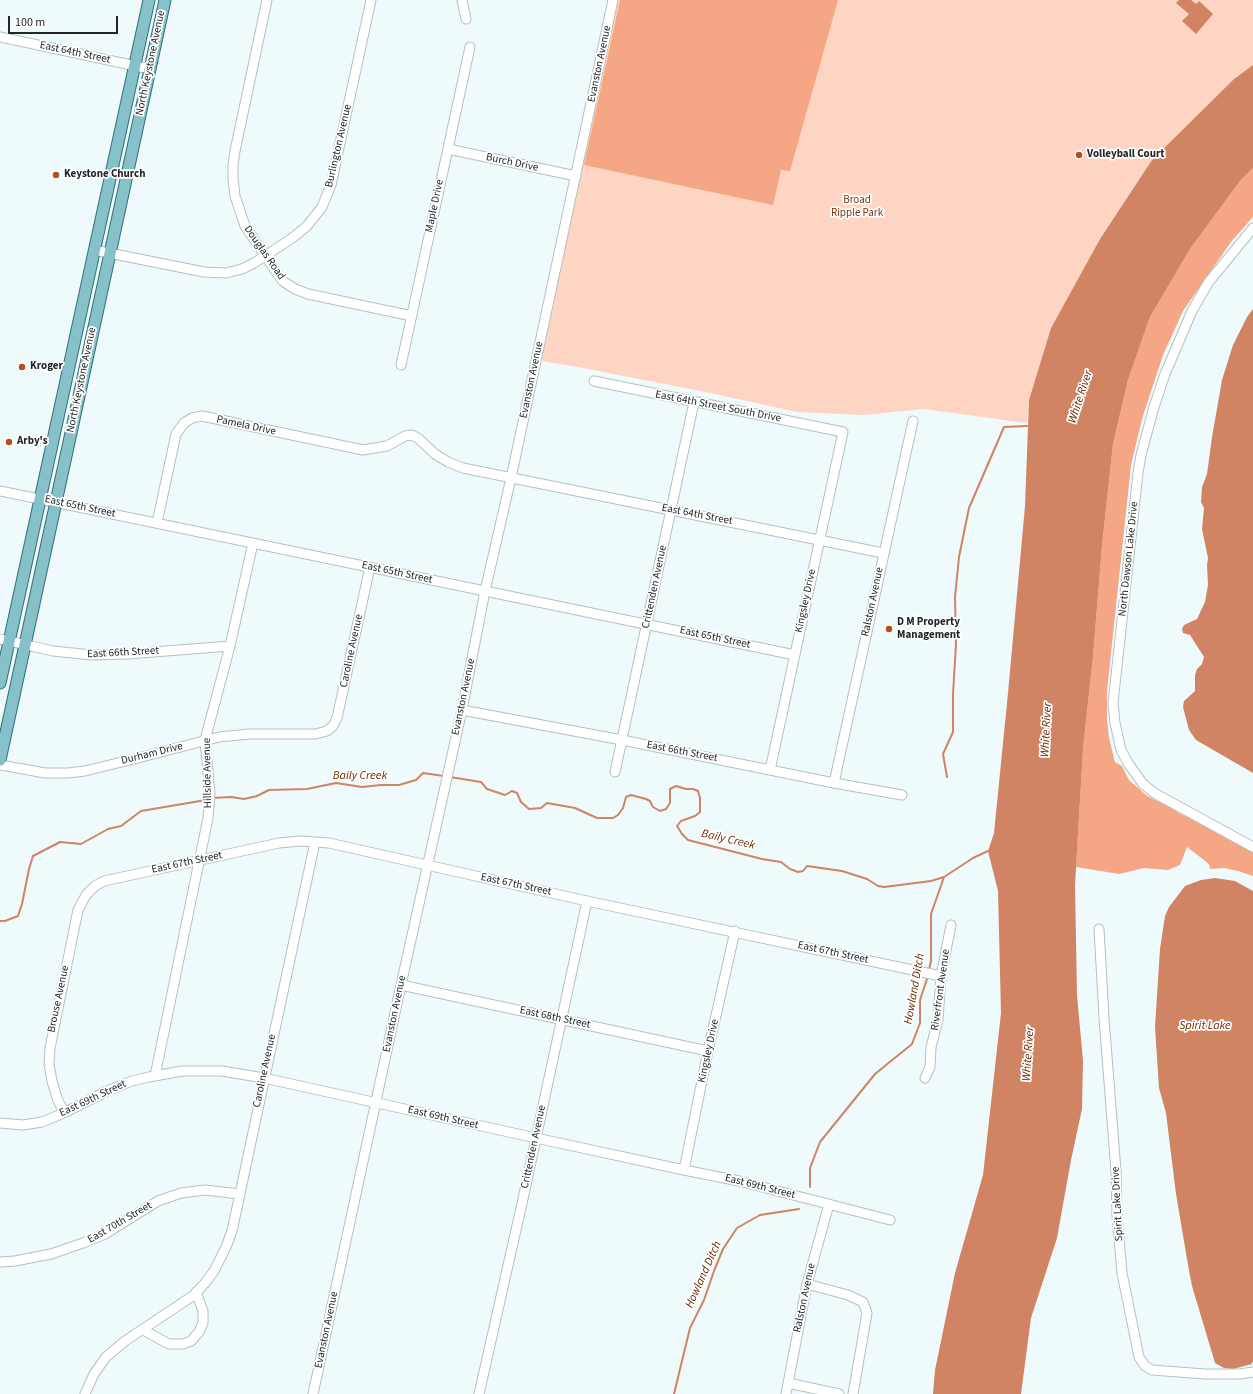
<!DOCTYPE html>
<style>
body{margin:0}
#map{position:relative;width:1253px;height:1394px;overflow:hidden;background:#effafc;font-family:"Source Sans 3",sans-serif}
canvas{display:block}
.scale{position:absolute;left:8px;top:16px;width:110px;height:18px;box-sizing:border-box;border:2px solid #222626;border-top:0;padding-left:5px;font-size:12px;line-height:14px;white-space:nowrap;color:#222626;-webkit-text-stroke:3px #fff;paint-order:stroke}
</style>
<div id="map">
<canvas width="1253" height="1394"></canvas>
<div class="scale">100 m</div>
</div>
<script>
const c = document.querySelector('canvas').getContext('2d');
c.lineJoin = 'round';
function fill(path, color) {
  c.fillStyle = color;
  c.fill(path, 'evenodd');
}
function poly(rows) {
  const path = new Path2D();
  for (const r of rows) {
    path.moveTo(r[0], r[1]);
    for (let i = 2; i < r.length; i += 2) path.lineTo(r[i], r[i + 1]);
  }
  return path;
}
function strokePath(path, color, width, dash) {
  c.strokeStyle = color;
  c.lineWidth = width;
  c.lineCap = dash ? 'butt' : 'round';
  c.setLineDash(dash || []);
  c.stroke(path);
}
function write(font, color, halo, rows, align = 'center') {
  c.font = font + ' "Source Sans 3",sans-serif';
  c.lineWidth = 3.5;
  c.setLineDash([]);
  c.textBaseline = 'middle';
  c.strokeStyle = halo;
  c.fillStyle = color;
  for (const [text, x, y, turn = 0] of rows) {
    c.save();
    c.translate(x, y);
    c.rotate((+turn || 0) * Math.PI / 180);
    c.textAlign = isNaN(turn) ? turn : align;
    if (halo) c.strokeText(text, 0, 0);
    c.fillText(text, 0, 0);
    c.restore();
  }
}
const green = poly([
 [613,0,1253,0,1253,65,1234,79,1152,160,1100,239,1051,328,1029,400,1027,423,923,409,864,415,797,412,715,394,578,367,547,362,536,359]
]);
const forest = poly([
 [620,0,838,0,790,171,781,170,773,205,584,165],
 [1253,168,1253,217,1231,242,1183,311,1163,355,1142,419,1131,465,1107,691,1107,720,1109,738,1115,762,1122,766,1129,780,1146,795,1155,800,1165,804,1179,813,1198,822,1253,852,1253,876,1238,871,1224,868,1210,869,1209,864,1187,847,1180,865,1168,870,1144,868,1119,874,1076,867,1083,749,1093,657,1102,546,1113,444,1128,380,1150,317,1190,249,1240,181]
]);
const water = poly([
 [1179,0,1191,0,1196,4,1199,1,1213,14,1196,34,1182,21,1189,14,1176,3],
 [1253,65,1253,168,1240,181,1190,249,1150,317,1128,380,1113,444,1102,546,1093,657,1083,749,1075,885,1077,995,1083,1061,1082,1109,1071,1160,1057,1238,1031,1318,1021,1394,933,1394,935,1370,955,1273,983,1175,1001,1013,998,891,988,851,994,833,1008,693,1025,506,1029,400,1051,328,1100,239,1152,160,1234,79],
 [1253,309,1253,773,1196,740,1189,730,1183,707,1184,701,1195,691,1195,675,1197,669,1202,664,1204,657,1190,635,1183,633,1182,629,1184,625,1197,619,1205,602,1208,585,1207,565,1208,558,1202,529,1204,508,1201,502,1202,487,1207,474,1212,437,1222,380,1233,345,1247,317],
 [1215,878,1235,881,1253,891,1253,1362,1252,1362,1252,1364,1233,1369,1224,1368,1215,1363,1192,1286,1188,1265,1176,1194,1166,1113,1159,1088,1155,1027,1160,949,1165,916,1169,907,1185,886,1201,880]
]);
const stream = poly([
 [450,777,481,782,487,789,505,795,512,791,517,793,521,802,529,809,541,808,547,803,575,808,597,818,613,818,618,815,623,808,626,797,631,795,646,799,650,801,653,807,660,811,666,809,670,803,670,789,676,786,686,789,693,789,698,791,700,798,700,812,695,816,681,821,677,826,682,834,688,840,762,859,781,862,790,869,798,872,803,871,807,866,842,871,867,879,878,886,884,887,931,881,944,877,973,858,988,851],
 [947,777,943,754,953,732,953,694,956,644,955,597,959,557,969,508,1004,427,1027,426],
 [212,798,231,797,244,799,257,796,269,790,307,789,336,783,362,787,381,785,399,785,416,780,423,773,444,776],
 [0,921,5,921,18,916,22,904,29,869,33,856,60,842,81,844,108,829,121,826,141,811,206,800],
 [929,970,931,961,931,914,944,877],
 [810,1187,810,1168,820,1142,875,1074,912,1044,920,1023,920,1000,928,976],
 [674,1394,690,1328,704,1300,714,1271,723,1249,737,1228,760,1215,799,1209]
]);
const minor = poly([
 [267,0,235,151,233,165,233,179,235,196,245,226,279,276,284,282,295,289,308,294,412,316],
 [462,0,466,19],
 [0,37,150,69],
 [448,149,576,176],
 [1253,228,1208,283,1192,311,1165,374,1154,407,1141,455,1138,473,1113,703,1115,723,1121,750,1128,763,1143,784,1156,794,1253,847],
 [94,250,204,272,226,273,242,269,254,263,291,239,307,226,322,207,331,185,371,0],
 [401,365,470,47],
 [594,381,843,432,770,770],
 [0,491,795,655],
 [157,523,176,434,184,423,192,418,202,416,363,450,387,446,405,436,412,435,419,439,435,454,448,462,463,468,883,553],
 [0,639,53,651,92,655,128,654,230,646],
 [462,710,622,740,834,783,902,795],
 [0,765,45,773,68,773,85,771,138,758,219,737,249,734,315,734,327,731,333,726,337,718,370,567],
 [615,772,694,402],
 [834,783,913,421],
 [1099,929,1104,1018,1116,1171,1117,1215,1122,1273,1139,1357,1145,1366,1152,1370,1205,1374,1240,1374,1253,1372],
 [401,985,708,1051],
 [155,1076,208,818,210,794,205,740,230,646,253,543],
 [925,1078,930,1067,931,1047,938,1020,941,976,951,925],
 [64,1113,57,1098,52,1081,49,1064,50,1048,78,910,86,895,95,886,104,881,279,843,301,841,329,843,587,901,941,976],
 [0,1123,23,1125,42,1122,64,1113,107,1091,132,1081,149,1077,182,1071,222,1071,264,1078,536,1138,684,1170,739,1181,890,1220],
 [684,1170,708,1051,735,931],
 [0,1262,15,1261,51,1254,83,1243,105,1234,158,1201,181,1193,205,1190,239,1194],
 [807,1284,848,1295,863,1302,867,1313,853,1394],
 [143,1330,169,1344,183,1344,191,1341,199,1332,203,1323,203,1311,196,1292],
 [788,1383,839,1394],
 [85,1394,94,1374,106,1357,125,1341,194,1295,205,1283,214,1271,226,1247,232,1231,315,842],
 [313,1394,401,985,462,710,485,591,511,478,613,0],
 [479,1394,523,1199,587,901],
 [786,1394,807,1284,829,1204]
]);
const major = poly([
 [0,683,149,0],
 [0,760,165,0]
]);
const markers = [
 [1079,155,4,"#b4501d"],
 [56,175,4,"#b4501d"],
 [22,367,4,"#b4501d"],
 [9,442,4,"#b4501d"],
 [889,629,4,"#b4501d"]
];
const streetNames = [
 ["East 64th Street",75,53,12],
 ["North Keystone Avenue",151,63,-78],
 ["Evanston Avenue",600,64,-78],
 ["Burlington Avenue",339,146,-77],
 ["Burch Drive",512,163,12],
 ["Maple Drive",435,206,-78],
 ["Douglas Road",264,253,55],
 ["North Keystone Avenue",82,380,-78],
 ["Evanston Avenue",532,380,-78],
 ["East 64th Street South Drive",718,407,11],
 ["Pamela Drive",246,426,12],
 ["East 65th Street",80,507,12],
 ["East 64th Street",697,515,11],
 ["North Dawson Lake Drive",1129,559,-84],
 ["East 65th Street",397,573,12],
 ["Crittenden Avenue",655,587,-78],
 ["Kingsley Drive",806,601,-78],
 ["Ralston Avenue",873,602,-78],
 ["East 65th Street",715,638,12],
 ["Caroline Avenue",352,651,-78],
 ["East 66th Street",123,653,-3],
 ["Evanston Avenue",464,697,-78],
 ["East 66th Street",682,752,11],
 ["Durham Drive",152,754,-14],
 ["Hillside Avenue",208,773,-91],
 ["East 67th Street",187,863,-12],
 ["East 67th Street",516,885,12],
 ["East 67th Street",833,953,12],
 ["Riverfront Avenue",941,990,-82],
 ["Brouse Avenue",59,999,-78],
 ["Evanston Avenue",395,1014,-78],
 ["East 68th Street",555,1018,12],
 ["Kingsley Drive",709,1051,-78],
 ["Caroline Avenue",265,1071,-78],
 ["East 69th Street",93,1099,-25],
 ["East 69th Street",443,1118,13],
 ["Crittenden Avenue",534,1147,-78],
 ["East 69th Street",760,1187,14],
 ["Spirit Lake Drive",1118,1204,-93],
 ["East 70th Street",120,1223,-30],
 ["Ralston Avenue",805,1298,-78],
 ["Evanston Avenue",327,1330,-78]
];
const poiNames = [
 ["Volleyball Court",1087,155],
 ["Keystone Church",64,175],
 ["Kroger",30,367],
 ["Arby's",17,442],
 ["D M Property",897,623],
 ["Management",897,636]
];
const parkNames = [
 ["Broad",857,201],
 ["Ripple Park",857,214]
];
const waterNames = [
 ["White River",1081,397,-72],
 ["White River",1047,730,-87],
 ["Baily Creek",360,776],
 ["Baily Creek",728,840,13],
 ["Howland Ditch",915,989,-80],
 ["Spirit Lake",1205,1026],
 ["White River",1029,1054,-86],
 ["Howland Ditch",704,1275,-66]
];
fill(green, '#fed5c3');
fill(forest, '#f5a684');
fill(water, '#d08463');
strokePath(stream, '#d08463', 2);
strokePath(minor, '#b5c0c2', 11);
strokePath(major, '#2f7079', 13);
strokePath(minor, '#fff', 9);
strokePath(major, '#86c1ca', 11);
for (const [x, y, r, color] of markers) {
  const dot = new Path2D();
  dot.arc(x, y, r, 0, 2 * Math.PI);
  c.fillStyle = color;
  c.fill(dot);
  strokePath(dot, '#fff', 1.5);
}
write('11px', '#222626', '#fff', streetNames);
write('bold 11px', '#222626', '#fff', poiNames, 'left');
write('11px', '#7b3511', '#fff', parkNames);
write('italic 12px', '#6f2a02', '#fff', waterNames);
</script>
